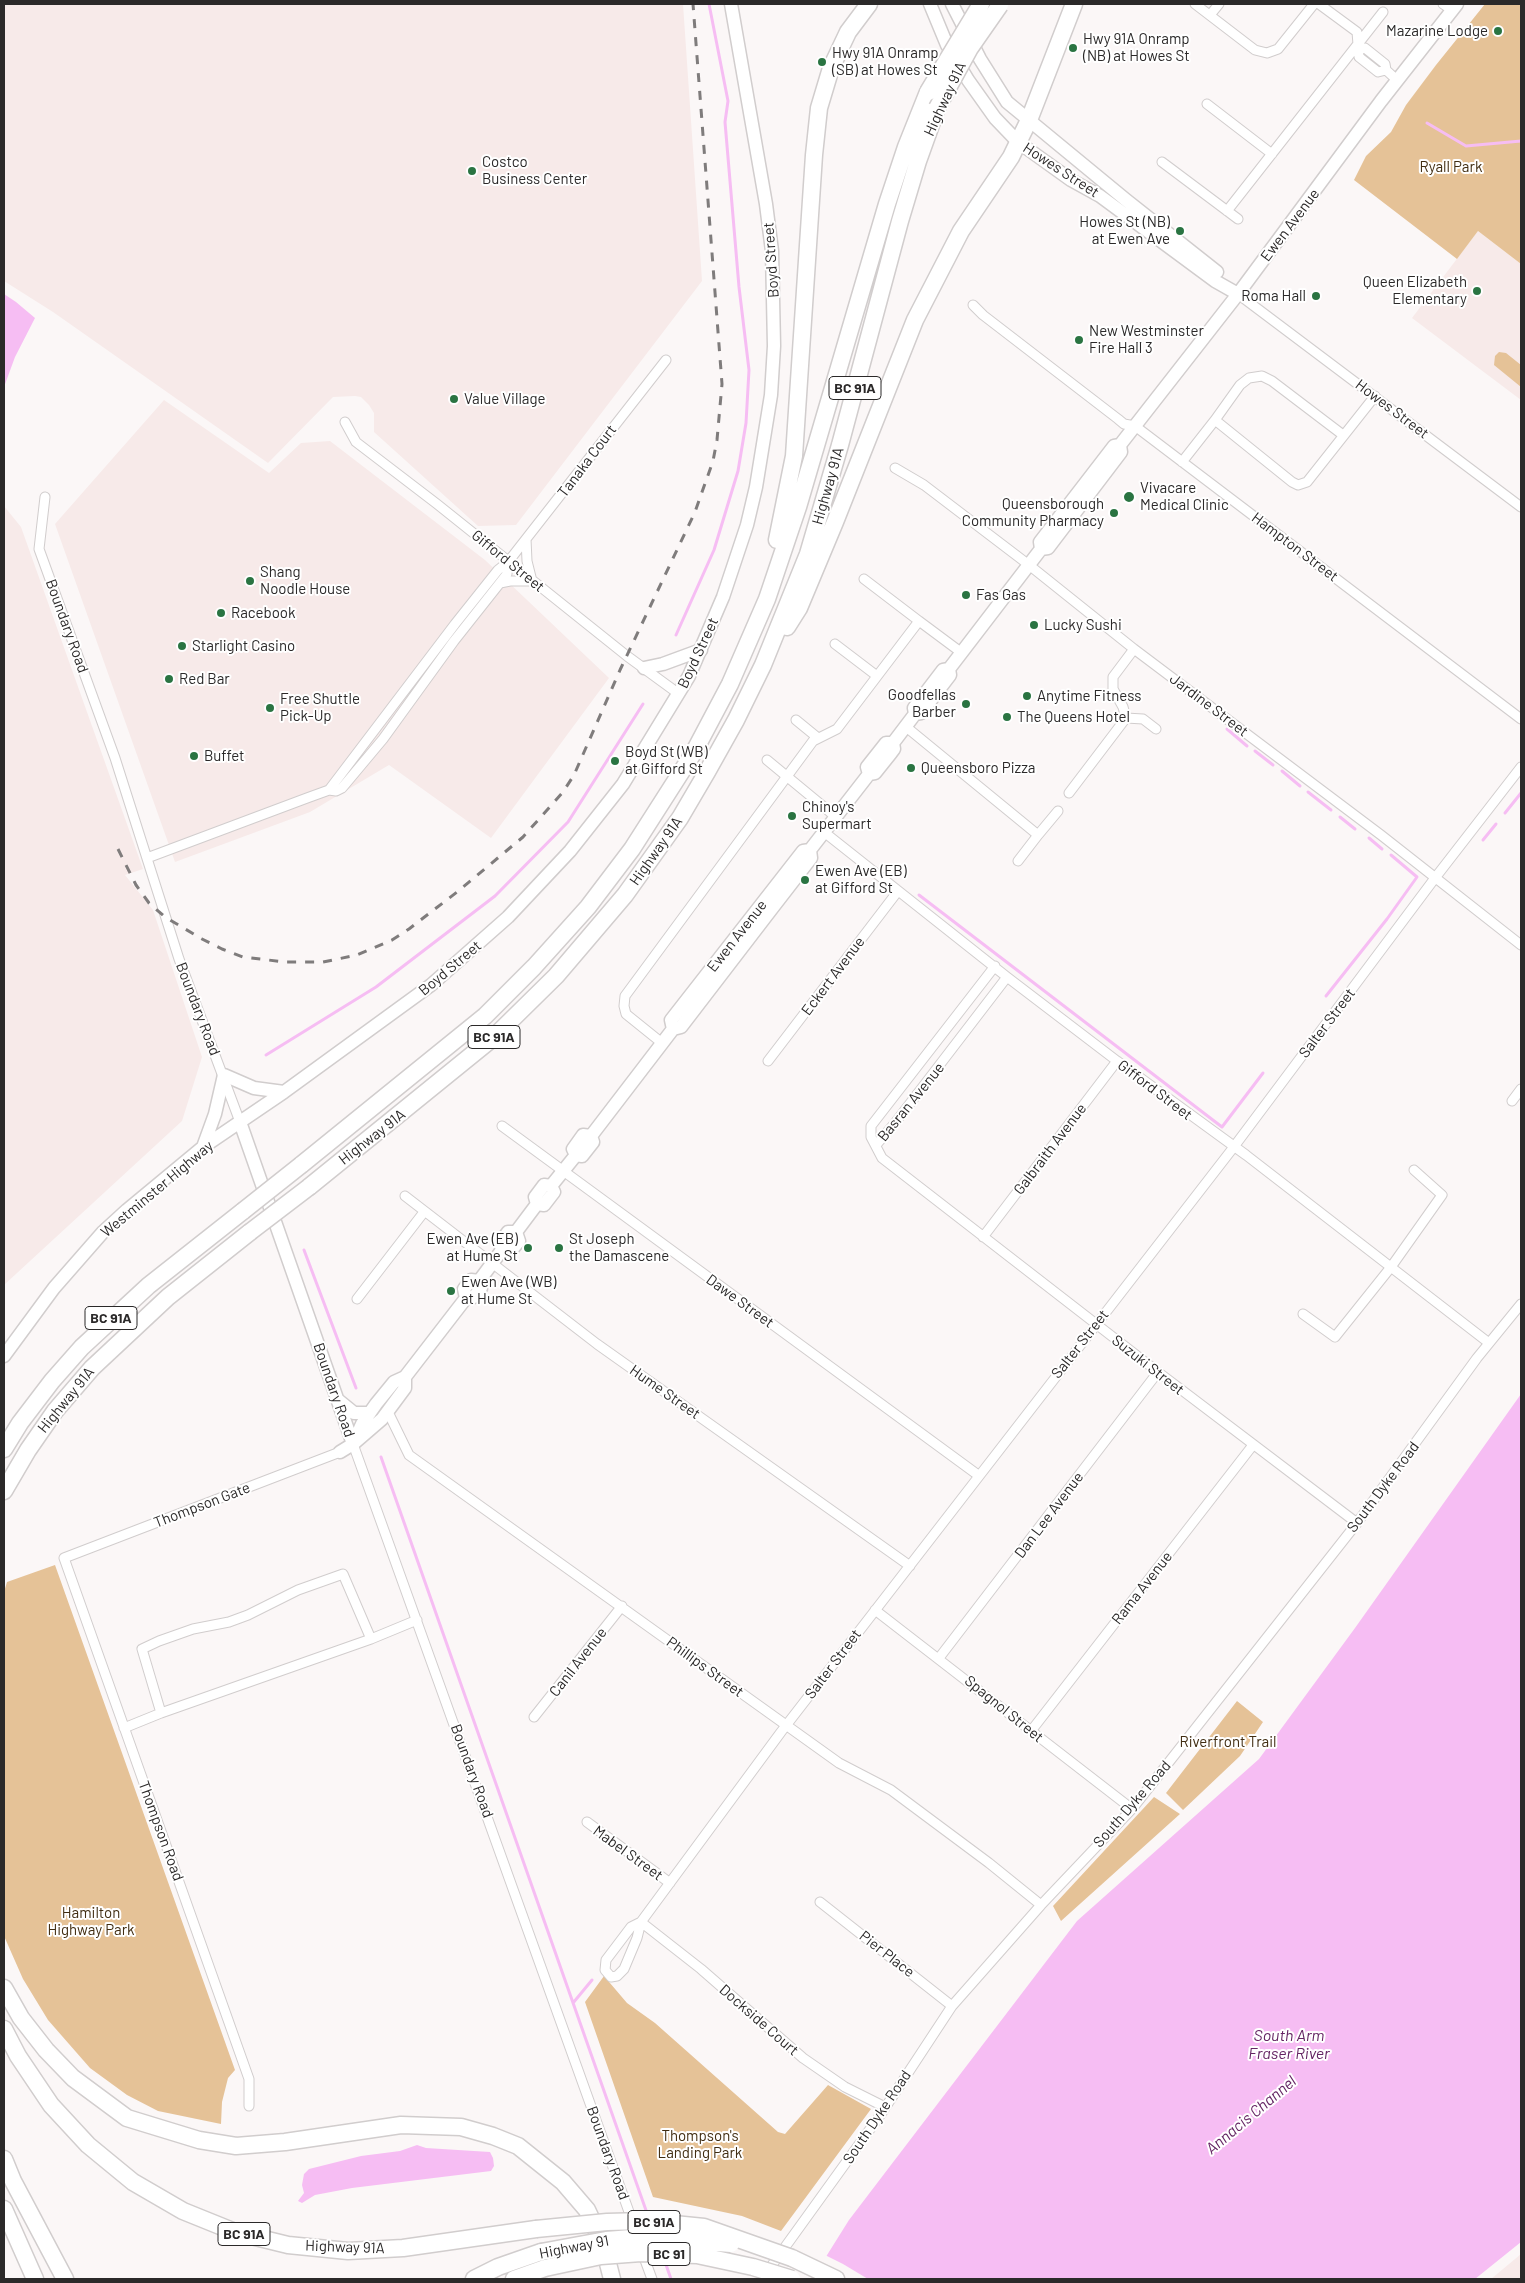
<!DOCTYPE html>
<style>
body{margin:0}
#map{position:relative;width:1525px;height:2283px;overflow:hidden;background:#fbf7f7;font-family:Barlow,sans-serif}
canvas{display:block}
.frame{position:absolute;inset:0;border:5px solid #2b2929;pointer-events:none}
</style>
<div id="map">
<canvas width="1525" height="2283"></canvas>
<div class="frame"></div>
</div>
<script>
const c = document.querySelector('canvas').getContext('2d');
c.lineJoin = 'round';
function fill(path, color) {
  c.fillStyle = color;
  c.fill(path, 'evenodd');
}
function poly(rows) {
  const path = new Path2D();
  for (const r of rows) {
    path.moveTo(r[0], r[1]);
    for (let i = 2; i < r.length; i += 2) path.lineTo(r[i], r[i + 1]);
  }
  return path;
}
function strokePath(path, color, width, dash) {
  c.strokeStyle = color;
  c.lineWidth = width;
  c.lineCap = dash ? 'butt' : 'round';
  c.setLineDash(dash || []);
  c.stroke(path);
}
function write(font, color, halo, rows, align = 'center') {
  c.font = font + ' Barlow,sans-serif';
  c.lineWidth = 4;
  c.setLineDash([]);
  c.textBaseline = 'middle';
  c.strokeStyle = halo;
  c.fillStyle = color;
  for (const [text, x, y, turn = 0] of rows) {
    c.save();
    c.translate(x, y);
    c.rotate((+turn || 0) * Math.PI / 180);
    c.textAlign = isNaN(turn) ? turn : align;
    if (halo) c.strokeText(text, 0, 0);
    c.fillText(text, 0, 0);
    c.restore();
  }
}
const built = poly([
 [4,4,683,4,702,281,516,525,478,526,374,432,374,413,369,405,361,397,355,396,333,397,268,463,53,312,4,281],
 [1478,231,1521,264,1521,400,1412,318],
 [164,400,269,473,301,443,330,441,485,560,609,678,491,838,389,765,310,812,175,862,55,524],
 [4,506,21,527,143,869,125,875,153,910,202,1057,182,1121,4,1285],
 [1521,2254,1521,2279,1491,2279]
]);
const green = poly([
 [1485,4,1521,4,1521,264,1478,231,1457,259,1354,180,1366,156,1391,132,1406,105,1436,65],
 [1499,352,1506,353,1521,365,1521,387,1494,365,1495,356],
 [55,1565,235,2070,228,2078,222,2102,221,2124,158,2111,127,2095,90,2068,48,2020,23,1979,4,1936,4,1592,7,1582],
 [1237,1701,1263,1722,1240,1756,1183,1810,1166,1793],
 [1154,1797,1180,1814,1061,1921,1053,1906],
 [604,1976,627,2003,655,2023,778,2132,785,2134,828,2085,871,2109,781,2231,742,2216,653,2197,585,2002]
]);
const water = poly([
 [4,294,16,302,35,318,15,357,4,387],
 [1521,1394,1521,2242,1475,2279,812,2279,849,2220,1077,1921,1259,1759,1355,1628],
 [417,2145,426,2148,490,2152,493,2158,494,2166,491,2171,352,2188,315,2195,302,2203,298,2201,304,2193,302,2185,304,2174,309,2169,361,2156,400,2151]
]);
const pier = poly([
 [825,2255,843,2264,868,2279,810,2279]
]);
const stream = poly([
 [1427,123,1466,146,1521,141],
 [676,635,714,550,738,471,746,423,749,370,739,287,725,122,728,101,709,4],
 [1227,729,1247,746],
 [1255,751,1273,765],
 [1282,771,1300,786],
 [1308,792,1331,810],
 [1505,813,1521,793],
 [1340,817,1355,829],
 [1369,838,1382,849],
 [1483,840,1496,824],
 [919,895,1222,1127,1263,1073],
 [1326,996,1387,919,1417,877,1391,855],
 [266,1055,376,987,495,896,568,822,643,704],
 [304,1250,356,1388],
 [381,1457,648,2216],
 [573,2003,592,1980],
 [664,2259,671,2279]
]);
const street = poly([
 [1195,4,1255,50,1267,53,1278,49,1314,4],
 [1319,4,1357,32,1359,57,1378,72,1386,70],
 [1443,4,1452,10],
 [1210,15,1219,4],
 [1358,50,1365,48,1385,64,1386,70,1398,81],
 [1207,104,1272,154],
 [1162,162,1238,219],
 [1227,211,1383,12],
 [1238,294,1521,507],
 [973,305,983,315,1118,419,1124,424,1135,426,1521,719],
 [1215,420,1240,385,1249,378,1262,376,1272,381,1343,435],
 [345,422,356,442,437,504,627,656,679,694],
 [1182,462,1215,420,1292,482,1298,485,1307,482,1375,396],
 [895,468,924,485,1029,565,1134,649,1381,835,1521,945],
 [45,497,39,549,115,758,179,959,240,1122],
 [864,579,919,621],
 [500,583,510,581,532,581,527,561,526,539],
 [835,644,877,676],
 [1126,718,1143,719,1156,729],
 [796,720,818,738],
 [905,726,1038,835,1058,811],
 [767,760,836,817],
 [329,790,455,624,498,570,508,562,666,360],
 [1069,793,1126,718,1123,707,1113,689,1113,677,1134,649],
 [824,832,1007,977,1117,1061,1246,1155,1489,1343],
 [147,858,307,798,329,790,336,791,342,788,383,739,454,641,507,574,508,562],
 [1018,861,1038,835],
 [995,966,871,1126,871,1137,882,1158,1158,1372,1357,1523],
 [662,1043,626,1014,624,1006,625,996,813,741,837,729,919,621,962,653],
 [768,1061,898,891],
 [1512,1101,1521,1089],
 [502,1126,978,1475],
 [876,1145,895,1123,1007,977],
 [405,1196,597,1344,910,1566],
 [983,1237,1117,1061],
 [357,1299,424,1212],
 [1303,1314,1335,1337,1391,1267,1442,1195,1414,1170],
 [388,1412,409,1455,839,1763,891,1790,989,1863,1041,1905],
 [353,1444,633,2223],
 [875,1610,1132,1809],
 [939,1658,1158,1372],
 [161,1713,371,1639],
 [534,1717,622,1606],
 [124,1728,161,1713,142,1649,159,1641,193,1629,229,1622,248,1615,298,1590,343,1574,371,1639,417,1620],
 [1031,1731,1253,1445],
 [587,1822,670,1883],
 [820,1902,952,2006],
 [641,1922,631,1927,606,1960,605,1970,611,1977,617,1976,624,1969,637,1938,641,1922,781,1732,1233,1148,1435,878,1521,767],
 [641,1922,701,1969,803,2058,845,2087,885,2107],
 [249,2106,249,2079,64,1558,340,1452],
 [642,2252,652,2279],
 [762,2279,881,2114,952,2006,1041,1905,1132,1809,1357,1523,1477,1358,1521,1304]
]);
const secondary = poly([
 [930,4,947,45,968,80,995,118,1018,142,1071,180,1100,196,1215,281,1238,294],
 [952,4,980,59,1007,102,1126,200,1217,272],
 [1041,549,1040,542,1114,446,1120,445,1238,294,1381,101,1457,4],
 [644,668,663,664,701,650],
 [915,714,914,708,943,670,949,669,1041,549,1048,548,1121,452,1120,445],
 [869,774,867,767,886,743,893,743],
 [673,1029,671,1020,803,851,810,850],
 [240,1122,353,1444],
 [591,1136,673,1029,681,1027,770,911,811,858,810,850,869,774,875,773,891,753,894,749,893,743,915,714,921,713,950,675,949,669],
 [203,1147,215,1114,224,1075,254,1088,284,1092],
 [576,1155,573,1149,583,1135,591,1136],
 [576,1155,582,1156,593,1142,591,1136],
 [551,1186,576,1155],
 [537,1204,535,1197,544,1185,551,1186],
 [537,1204,544,1205,554,1192,551,1186],
 [516,1232,537,1204],
 [502,1250,510,1252,519,1241,516,1232],
 [502,1250,500,1243,508,1232,516,1232],
 [479,1281,502,1250],
 [466,1298,474,1297,481,1288,479,1281],
 [4,1356,54,1288,103,1232,127,1210,203,1147,284,1092,431,985,508,917,570,851,623,784,689,676,723,597,747,525,756,487,771,395,774,346,772,251,766,204,731,4],
 [338,1400,354,1413,370,1413],
 [353,1444,362,1424,376,1404,394,1382,405,1377,466,1298,464,1289,471,1280,479,1281],
 [340,1452,353,1444,382,1419,405,1388,405,1377]
]);
const highway = poly([
 [777,540,794,456,814,155,819,108,831,68,848,32,869,4],
 [787,627,799,608,835,522,915,320,961,231,1011,157,1029,120,1074,4],
 [301,1165,485,1016,534,967,588,907,632,849,694,752,730,684,767,599,798,507,887,204,906,147,928,92],
 [309,1187,494,1037,556,976,625,895,680,818,707,772,736,720,763,665,808,554,840,445,900,221,918,161,937,108],
 [4,1449,20,1423,52,1381,82,1347,148,1286,243,1211],
 [4,1491,28,1450,55,1411,92,1368,168,1297,250,1232],
 [4,1988,21,2018,46,2050,73,2078,127,2118,199,2140,236,2146,285,2142,401,2125,461,2127,493,2136,518,2146,563,2182,587,2210,603,2244,612,2279],
 [4,2029,18,2056,51,2105,88,2145,133,2182,183,2211,235,2232,288,2245,348,2251,403,2248,536,2229],
 [4,2159,13,2181,65,2279],
 [4,2209,35,2279],
 [792,2258,836,2279],
 [474,2279,498,2267,541,2252],
 [514,2279,545,2268]
]);
const rail = poly([
 [118,849,136,885,149,903,165,917,202,939,222,949,243,957,285,962,323,962,357,955,392,940,409,929,457,892,523,837,563,792,574,775,620,670,695,512,713,461,717,440,722,384,693,4]
]);
const highwayBridge = poly([
 [928,92,981,4],
 [937,108,970,48,1000,5],
 [243,1211,301,1165],
 [250,1232,309,1187],
 [536,2229,607,2222,644,2221,704,2227,792,2258],
 [541,2252,606,2240,645,2237,731,2244],
 [545,2268,601,2256,641,2253,697,2255,753,2267,792,2279]
]);
const markers = [
 [1498,31,5,"#2a7442"],
 [1073,48,5,"#2a7442"],
 [822,62,5,"#2a7442"],
 [472,171,5,"#2a7442"],
 [1180,231,5,"#2a7442"],
 [1477,291,5,"#2a7442"],
 [1316,296,5,"#2a7442"],
 [1079,340,5,"#2a7442"],
 [454,399,5,"#2a7442"],
 [1129,497,6,"#2a7442"],
 [1114,513,5,"#2a7442"],
 [250,581,5,"#2a7442"],
 [966,595,5,"#2a7442"],
 [221,613,5,"#2a7442"],
 [1034,625,5,"#2a7442"],
 [182,646,5,"#2a7442"],
 [169,679,5,"#2a7442"],
 [1027,696,5,"#2a7442"],
 [966,704,5,"#2a7442"],
 [270,708,5,"#2a7442"],
 [1007,717,5,"#2a7442"],
 [194,756,5,"#2a7442"],
 [615,761,5,"#2a7442"],
 [911,768,5,"#2a7442"],
 [792,816,5,"#2a7442"],
 [805,880,5,"#2a7442"],
 [528,1248,5,"#2a7442"],
 [559,1248,5,"#2a7442"],
 [451,1291,5,"#2a7442"]
];
const shields = [
 [855,388,52],
 [494,1037,52],
 [111,1318,52],
 [654,2222,52],
 [244,2234,52],
 [669,2254,42]
];
const shieldNames = [
 ["BC 91A",855,388],
 ["BC 91A",494,1037],
 ["BC 91A",111,1318],
 ["BC 91A",654,2222],
 ["BC 91A",244,2234],
 ["BC 91",669,2254]
];
const poiNames = [
 ["Mazarine Lodge",1488,31,"right"],
 ["Hwy 91A Onramp",1083,39],
 ["(NB) at Howes St",1083,56],
 ["Hwy 91A Onramp",832,53],
 ["(SB) at Howes St",832,70],
 ["Costco",482,162],
 ["Business Center",482,179],
 ["Howes St (NB)",1170,222,"right"],
 ["at Ewen Ave",1170,239,"right"],
 ["Queen Elizabeth",1467,282,"right"],
 ["Elementary",1467,299,"right"],
 ["Roma Hall",1306,296,"right"],
 ["New Westminster",1089,331],
 ["Fire Hall 3",1089,348],
 ["Value Village",464,399],
 ["Vivacare",1140,488],
 ["Medical Clinic",1140,505],
 ["Queensborough",1104,504,"right"],
 ["Community Pharmacy",1104,521,"right"],
 ["Shang",260,572],
 ["Noodle House",260,589],
 ["Fas Gas",976,595],
 ["Racebook",231,613],
 ["Lucky Sushi",1044,625],
 ["Starlight Casino",192,646],
 ["Red Bar",179,679],
 ["Goodfellas",956,695,"right"],
 ["Barber",956,712,"right"],
 ["Anytime Fitness",1037,696],
 ["Free Shuttle",280,699],
 ["Pick-Up",280,716],
 ["The Queens Hotel",1017,717],
 ["Boyd St (WB)",625,752],
 ["at Gifford St",625,769],
 ["Buffet",204,756],
 ["Queensboro Pizza",921,768],
 ["Chinoy's",802,807],
 ["Supermart",802,824],
 ["Ewen Ave (EB)",815,871],
 ["at Gifford St",815,888],
 ["Ewen Ave (EB)",518,1239,"right"],
 ["at Hume St",518,1256,"right"],
 ["St Joseph",569,1239],
 ["the Damascene",569,1256],
 ["Ewen Ave (WB)",461,1282],
 ["at Hume St",461,1299]
];
const streetNames = [
 ["Highway 91A",945,99,-65],
 ["Howes Street",1061,170,33],
 ["Ewen Avenue",1290,225,-53],
 ["Boyd Street",771,260,-94],
 ["Howes Street",1392,409,37],
 ["Tanaka Court",587,461,-53],
 ["Highway 91A",828,486,-74],
 ["Hampton Street",1295,547,37],
 ["Gifford Street",508,561,39],
 ["Boundary Road",67,626,70],
 ["Boyd Street",698,653,-65],
 ["Jardine Street",1209,705,37],
 ["Highway 91A",656,851,-55],
 ["Ewen Avenue",737,936,-52],
 ["Boyd Street",450,968,-40],
 ["Eckert Avenue",833,976,-53],
 ["Boundary Road",198,1009,69],
 ["Salter Street",1327,1023,-53],
 ["Gifford Street",1155,1090,37],
 ["Basran Avenue",911,1102,-51],
 ["Highway 91A",372,1137,-38],
 ["Galbraith Avenue",1050,1149,-53],
 ["Westminster Highway",157,1189,-40],
 ["Dawe Street",740,1301,36],
 ["Salter Street",1080,1344,-52],
 ["Suzuki Street",1148,1365,38],
 ["Boundary Road",334,1390,71],
 ["Hume Street",665,1392,35],
 ["Highway 91A",66,1400,-51],
 ["South Dyke Road",1383,1487,-53],
 ["Thompson Gate",202,1505,-21],
 ["Dan Lee Avenue",1049,1515,-53],
 ["Rama Avenue",1142,1588,-52],
 ["Canil Avenue",578,1662,-52],
 ["Salter Street",833,1664,-53],
 ["Phillips Street",705,1667,36],
 ["Spagnol Street",1004,1709,39],
 ["Boundary Road",472,1771,70],
 ["South Dyke Road",1132,1804,-49],
 ["Thompson Road",161,1831,70],
 ["Mabel Street",628,1853,36],
 ["Pier Place",887,1954,38],
 ["Dockside Court",759,2020,41],
 ["South Dyke Road",877,2117,-56],
 ["Boundary Road",608,2153,70],
 ["Highway 91A",345,2247,2],
 ["Highway 91",574,2247,-11]
];
const parkNames = [
 ["Ryall Park",1451,167],
 ["Riverfront Trail",1228,1742],
 ["Hamilton",91,1913],
 ["Highway Park",91,1930],
 ["Thompson's",700,2136],
 ["Landing Park",700,2153]
];
const waterNames = [
 ["South Arm",1289,2036],
 ["Fraser River",1289,2054],
 ["Annacis Channel",1251,2115,-40]
];
fill(built, '#f7eae9');
fill(green, '#e5c297');
fill(water, '#f6bdf3');
fill(pier, '#fbf7f7');
strokePath(stream, '#f6bdf3', 3);
strokePath(street, '#d1cdcd', 11);
strokePath(secondary, '#d1cdcd', 15);
strokePath(highway, '#d1cdcd', 19);
strokePath(street, '#fff', 9);
strokePath(secondary, '#fff', 12);
strokePath(highway, '#fff', 16);
strokePath(rail, '#7f7c7c', 3, [9, 9]);
strokePath(highwayBridge, '#d1cdcd', 19, []);
strokePath(highwayBridge, '#fff', 16);
for (const [x, y, r, color] of markers) {
  const dot = new Path2D();
  dot.arc(x, y, r, 0, 2 * Math.PI);
  c.fillStyle = color;
  c.fill(dot);
  strokePath(dot, '#fff', 2);
}
for (const [x, y, w] of shields) {
  const box = new Path2D();
  box.roundRect(x - w / 2, y - 11.5, w, 23, 4);
  c.fillStyle = '#fff';
  c.fill(box);
  strokePath(box, '#2b2929', 1);
}
write('bold 14px', '#2b2929', null, shieldNames);
write('15px', '#2b2929', '#fff', poiNames, 'left');
write('15px', '#2b2929', '#fff', streetNames);
write('15px', '#412d12', '#fff', parkNames);
write('italic 16px', '#642463', '#fff', waterNames);
</script>
